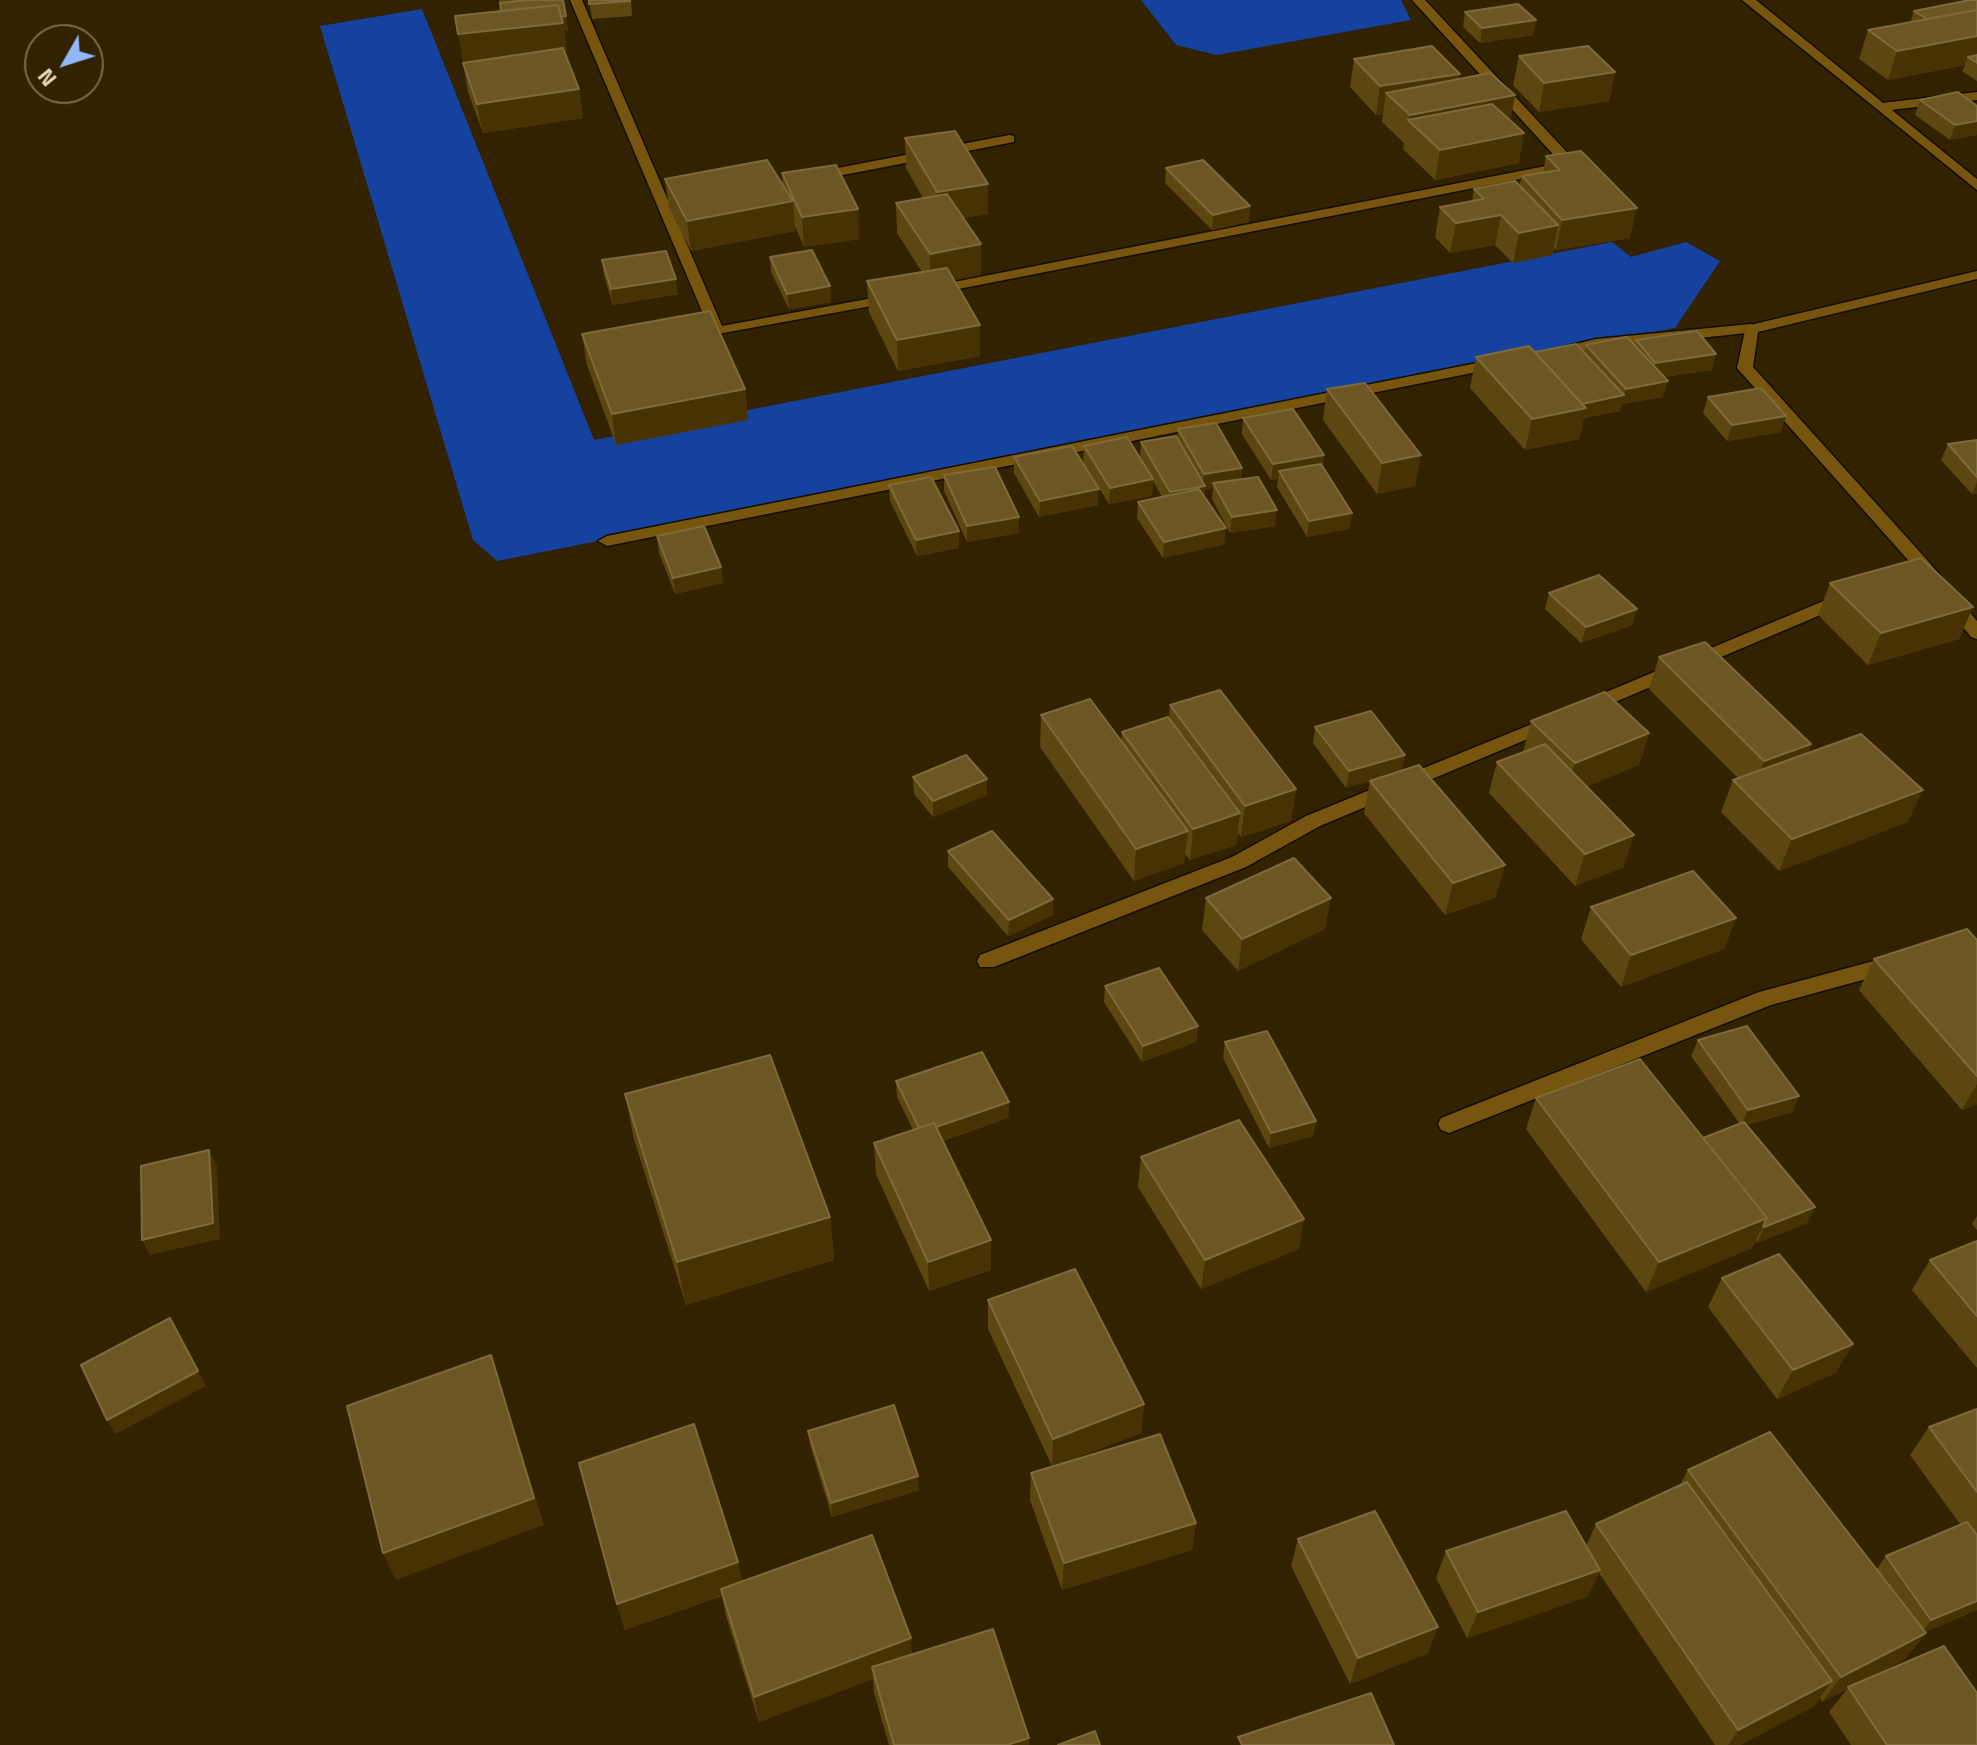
<!DOCTYPE html>
<style>
body{margin:0}
#map{position:relative;width:1977px;height:1745px;overflow:hidden;background:#322200;font-family:"Titillium Web",sans-serif}
canvas{display:block}
.north{position:absolute;left:24px;top:24px;width:80px;height:80px;box-sizing:border-box;background:#322200;border:2px solid #7a6a48;border-radius:50%;rotate:231deg;font-size:22px;font-weight:700;line-height:32px;text-align:center;color:#e6d5b5}
.north::after{content:'';display:block;margin:auto;width:28px;height:36px;background:#92b7fd;clip-path:polygon(50% 0,100% 100%,50% 72%,0 100%)}
</style>
<div id="map">
<canvas width="1977" height="1745"></canvas>
<div class="north">N</div>
</div>
<script>
const c = document.querySelector('canvas').getContext('2d');
c.lineJoin = 'round';
function fill(path, color) {
  c.fillStyle = color;
  c.fill(path, 'evenodd');
}
function poly(rows) {
  const path = new Path2D();
  for (const r of rows) {
    path.moveTo(r[0], r[1]);
    for (let i = 2; i < r.length; i += 2) path.lineTo(r[i], r[i + 1]);
  }
  return path;
}
function strokePath(path, color, width, dash) {
  c.strokeStyle = color;
  c.lineWidth = width;
  c.lineCap = dash ? 'butt' : 'round';
  c.setLineDash(dash || []);
  c.stroke(path);
}
const water = poly([
 [1141,0,1401,0,1411,20,1217,55,1176,45],
 [422,9,594,440,1612,242,1631,257,1686,242,1720,261,1675,328,497,561,473,540,320,26]
]);
const minor = poly([
 [570,0,582,0,722,326,894,294,901,298,899,301,712,335,570,0],
 [1412,0,1425,0,1576,162,1576,168,933,294,926,290,933,286,1561,163,1412,0],
 [1977,92,1977,100,1882,111,1875,107,1882,103,1977,92],
 [1009,135,1014,136,1014,142,812,181,805,177,812,173,1009,135],
 [1751,324,1759,329,1756,332,1596,349,1556,358,1548,353,1551,350,1596,339,1751,324],
 [1497,359,1502,361,1502,367,607,546,598,541,607,536,1497,359],
 [1845,592,1851,594,1854,598,1851,602,1594,711,1580,711,1578,707,1580,703,1845,592],
 [1554,715,1563,721,1561,725,1320,826,1246,867,994,967,980,967,977,961,980,955,1232,857,1306,816,1554,715],
 [1892,956,1899,958,1902,964,1899,970,1771,1005,1449,1133,1441,1130,1438,1124,1441,1118,1759,992,1892,956]
]);
const tertiary = poly([
 [1742,0,1756,0,1977,179,1977,190,1742,0],
 [1977,271,1977,279,1758,332,1753,367,1928,561,1977,621,1977,639,1971,637,1916,569,1737,368,1746,326,1977,271]
]);
const wall = poly([
 [499,0,563,0,568,31,564,31,567,51,564,51,579,89,583,118,483,133,468,92,463,63,501,11],
 [589,0,631,0,632,16,592,19],
 [1977,0,1977,81,1962,71,1965,65,1888,80,1859,59,1868,30,1910,23,1914,11],
 [1465,12,1536,20,1533,35,1480,43,1463,27],
 [1519,56,1615,72,1609,101,1539,112,1513,85],
 [1354,59,1459,79,1515,95,1510,121,1519,163,1435,180,1403,149,1404,143,1382,122,1383,114,1376,115,1350,87],
 [1920,100,1977,106,1950,140,1915,115],
 [905,138,988,214,963,218,981,244,981,275,954,280,980,356,898,371,869,312,867,281,922,272,897,233,896,203,923,198,906,168],
 [1546,156,1630,238,1556,250,1554,248,1552,255,1513,263,1495,245,1450,253,1435,237,1440,207,1472,201,1474,189,1519,186,1522,176,1543,173],
 [1166,168,1250,206,1249,222,1212,230,1165,183],
 [782,173,859,239,804,247,794,224,795,231,691,251,669,208,665,179,783,186],
 [770,257,830,286,831,302,789,309,771,272],
 [602,260,678,294,613,305,604,276],
 [582,334,745,389,748,420,616,445,587,365],
 [1636,340,1712,370,1664,377,1663,397,1622,404,1620,411,1584,418,1579,439,1525,450,1470,388,1476,357,1535,352,1584,352,1586,345,1635,345],
 [1327,389,1421,455,1415,486,1377,494,1323,420],
 [1708,397,1781,432,1727,441,1703,413],
 [1243,418,1324,455,1323,466,1352,513,1349,529,1307,537,1277,487,1278,479,1271,480,1242,434],
 [1178,429,1242,468,1241,479,1275,526,1230,533,1212,499,1213,488,1205,489,1204,497,1225,544,1163,558,1137,518,1138,502,1162,497,1153,481,1152,496,1109,504,1083,462,1084,446,1140,458,1141,442,1177,439],
 [1977,440,1977,494,1972,494,1941,460,1948,444],
 [1014,457,1098,505,1039,517,1014,473],
 [944,475,1019,533,967,542,944,491],
 [889,485,959,531,959,548,917,556,890,501],
 [657,536,721,567,723,583,675,594,659,553],
 [1830,583,1973,607,1959,639,1868,665,1818,615],
 [1549,593,1632,625,1581,643,1545,609],
 [1659,657,1811,744,1808,753,1908,822,1779,871,1721,812,1733,780,1738,778,1649,689],
 [1170,705,1296,789,1291,821,1241,837,1238,833,1236,845,1190,860,1185,854,1184,863,1134,881,1040,747,1041,715,1121,741,1122,732,1169,718],
 [1531,721,1649,733,1639,765,1587,786,1624,867,1575,886,1489,793,1497,762,1523,752],
 [1315,727,1402,771,1496,897,1445,915,1364,813,1370,781,1392,774,1346,788,1313,743],
 [913,777,987,795,933,817,914,794],
 [948,851,1053,899,1053,915,1008,936,948,867],
 [1206,898,1325,929,1238,971,1202,930],
 [1591,907,1736,918,1724,949,1621,987,1581,939],
 [1977,940,1977,1104,1962,1110,1859,990,1874,959],
 [1105,986,1198,1026,1196,1042,1142,1062,1104,1002],
 [1698,1040,1799,1096,1792,1112,1746,1125,1815,1207,1807,1223,1757,1243,1756,1241,1752,1248,1646,1292,1526,1129,1536,1098,1703,1138,1740,1124,1691,1056],
 [1225,1042,1316,1121,1313,1136,1269,1148,1223,1058],
 [896,1081,1009,1102,1008,1118,943,1141,991,1270,929,1291,876,1174,874,1143,913,1130,897,1097],
 [625,1094,830,1217,834,1260,686,1305,634,1139],
 [1141,1157,1299,1249,1201,1289,1138,1187],
 [1977,1216,1977,1230,1972,1224],
 [1977,1241,1977,1368,1912,1290,1930,1260],
 [1722,1278,1836,1373,1777,1399,1708,1307],
 [988,1300,1144,1404,1141,1433,1060,1464,1196,1523,1192,1550,1062,1590,1030,1500,1031,1473,1052,1466,988,1329],
 [1977,1409,1977,1610,1925,1632,1926,1633,1905,1659,1865,1680,1977,1745,1851,1745,1829,1712,1847,1689,1822,1702,1820,1698,1814,1706,1740,1745,1715,1745,1599,1573,1587,1597,1467,1638,1436,1578,1446,1551,1586,1546,1596,1524,1680,1485,1688,1470,1876,1570,1886,1556,1960,1524,1910,1455,1929,1427],
 [808,1431,919,1490,832,1517,810,1445],
 [1298,1539,1428,1653,1350,1684,1291,1566],
 [738,1562,742,1582,912,1655,1029,1745,889,1745,874,1693,873,1679,759,1722,726,1616,722,1596,625,1630,617,1604]
]);
const shadedWall = poly([
 [566,16,568,31,564,31,567,51,463,63,458,34],
 [1536,20,1533,35,1480,43,1482,28],
 [1977,36,1977,62,1968,57,1965,65,1888,80,1897,51],
 [1615,72,1609,101,1539,112,1544,83],
 [1460,74,1455,103,1386,93,1383,114,1376,115,1380,86],
 [579,89,583,118,483,133,477,104],
 [1515,95,1510,124,1409,121,1410,115],
 [1977,121,1977,135,1950,140,1955,125],
 [1524,133,1519,163,1435,180,1440,150],
 [988,184,988,214,937,222,937,192],
 [793,201,795,231,691,251,687,221],
 [1250,206,1249,222,1212,230,1213,215],
 [1637,208,1630,238,1556,250,1562,220],
 [858,209,859,239,804,247,802,217],
 [1501,215,1495,245,1450,253,1456,223],
 [1558,225,1552,255,1513,263,1519,233],
 [981,244,981,275,930,285,930,254],
 [676,279,678,294,613,305,611,289],
 [830,286,831,302,789,309,787,294],
 [980,325,980,356,898,371,897,340],
 [1716,354,1712,370,1650,379,1655,363],
 [1668,381,1663,397,1622,404,1620,411,1584,418,1579,439,1525,450,1532,419,1579,404,1624,395,1626,389],
 [745,389,748,420,616,445,612,414],
 [1786,416,1781,432,1727,441,1732,425],
 [1324,455,1322,471,1279,471,1278,479,1271,480,1273,464],
 [1421,455,1415,486,1377,494,1382,463],
 [1242,468,1240,484,1213,483,1213,488,1205,489,1204,502,1168,508,1170,492,1203,486,1204,474],
 [1153,479,1152,496,1109,504,1110,488],
 [1977,482,1977,494,1972,494],
 [1099,489,1098,505,1039,517,1040,501],
 [1277,510,1275,526,1230,533,1232,517],
 [1352,513,1349,529,1307,537,1309,521],
 [1019,517,1019,533,967,542,967,526],
 [1226,528,1225,544,1163,558,1164,542],
 [959,531,959,548,917,556,916,540],
 [721,567,723,583,675,594,673,578],
 [1973,607,1959,639,1868,665,1881,633],
 [1637,609,1632,625,1581,643,1586,627],
 [1649,733,1639,765,1566,795,1575,763],
 [1811,744,1799,776,1752,793,1764,761],
 [1405,755,1402,771,1346,788,1349,771],
 [987,779,987,795,933,817,933,801],
 [1296,789,1291,821,1241,837,1245,806],
 [1923,790,1908,822,1779,871,1792,839],
 [1240,813,1236,845,1190,860,1193,829],
 [1188,831,1184,863,1134,881,1136,849],
 [1634,835,1624,867,1575,886,1585,854],
 [1505,865,1496,897,1445,915,1453,883],
 [1331,898,1325,929,1238,971,1242,939],
 [1053,899,1053,915,1008,936,1009,920],
 [1736,918,1724,949,1621,987,1631,955],
 [1198,1026,1196,1042,1142,1062,1143,1046],
 [1977,1084,1977,1104,1962,1110],
 [1799,1096,1792,1112,1741,1126,1748,1110],
 [1009,1102,1008,1118,922,1148,921,1133],
 [1316,1121,1313,1136,1269,1148,1271,1133],
 [209,1150,217,1166,220,1239,150,1255,142,1240],
 [1815,1207,1807,1223,1757,1243,1764,1227],
 [830,1217,834,1260,686,1305,677,1262],
 [1767,1218,1752,1248,1646,1292,1659,1262],
 [1304,1219,1299,1249,1201,1289,1205,1260],
 [991,1240,991,1270,929,1291,928,1262],
 [170,1318,206,1386,116,1434,107,1420],
 [1853,1344,1836,1373,1777,1399,1793,1370],
 [491,1355,544,1525,396,1580,383,1553],
 [1144,1404,1141,1433,1052,1467,1053,1439],
 [918,1476,919,1490,832,1517,831,1503],
 [1196,1523,1192,1550,1062,1590,1064,1563],
 [738,1562,743,1588,625,1630,617,1604],
 [1600,1570,1587,1597,1467,1638,1478,1612],
 [1977,1601,1977,1610,1921,1634,1931,1620],
 [1438,1627,1428,1653,1350,1684,1358,1658],
 [1926,1633,1905,1659,1849,1688,1848,1687,1847,1689,1822,1702,1841,1677],
 [911,1638,913,1664,872,1667,873,1679,759,1722,754,1697],
 [1832,1681,1814,1706,1740,1745,1728,1745,1738,1730],
 [1029,1738,1029,1745,1007,1745]
]);
const building = poly([
 [526,0,563,0,566,16,561,17,558,5,501,11,500,3,526,0],
 [589,0,630,0,630,1,589,4,589,0],
 [1970,0,1977,0,1977,10,1927,19,1914,11,1970,0],
 [1518,4,1536,20,1482,28,1465,12,1518,4],
 [558,5,563,23,458,34,455,16,558,5],
 [1977,10,1977,36,1897,51,1868,30,1977,10],
 [1432,46,1460,74,1380,86,1354,59,1432,46],
 [1588,46,1615,72,1544,83,1519,56,1588,46],
 [563,48,579,89,477,104,463,63,563,48],
 [1977,55,1977,63,1968,57,1977,55],
 [1490,73,1515,95,1410,115,1386,93,1490,73],
 [1958,92,1977,106,1977,121,1955,125,1920,100,1958,92],
 [1492,104,1524,133,1440,150,1408,120,1492,104],
 [955,131,988,184,937,192,905,138,955,131],
 [1581,151,1637,208,1562,220,1522,176,1560,170,1546,156,1581,151],
 [767,160,793,201,687,221,665,179,767,160],
 [1203,160,1250,206,1213,215,1166,168,1203,160],
 [836,165,858,209,802,217,782,173,836,165],
 [1515,181,1558,225,1519,233,1501,215,1456,223,1440,207,1484,199,1474,189,1515,181],
 [947,194,981,244,930,254,896,203,947,194],
 [812,250,830,286,787,294,770,257,812,250],
 [666,251,676,279,611,289,602,260,666,251],
 [947,268,980,325,897,340,867,281,947,268],
 [710,311,745,389,612,414,582,334,710,311],
 [1697,331,1716,354,1655,363,1636,340,1697,331],
 [1627,337,1668,381,1626,389,1586,345,1627,337],
 [1576,344,1624,395,1582,404,1535,352,1576,344],
 [1529,346,1586,408,1532,419,1476,357,1529,346],
 [1365,383,1421,455,1382,463,1327,389,1365,383],
 [1761,388,1786,416,1732,425,1708,397,1761,388],
 [1293,409,1324,455,1273,464,1243,418,1293,409],
 [1216,423,1242,468,1204,474,1178,429,1216,423],
 [1176,436,1205,486,1170,492,1141,442,1176,436],
 [1127,437,1153,479,1110,488,1084,446,1127,437],
 [1977,440,1977,477,1948,444,1977,440],
 [1072,446,1099,489,1040,501,1014,457,1072,446],
 [1321,464,1352,513,1309,521,1279,471,1321,464],
 [995,467,1019,517,967,526,944,475,995,467],
 [931,477,959,531,916,540,889,485,931,477],
 [1258,477,1277,510,1232,517,1213,483,1258,477],
 [1199,489,1226,528,1164,542,1138,502,1199,489],
 [704,526,721,567,673,578,657,536,704,526],
 [1921,558,1973,607,1881,633,1830,583,1921,558],
 [1599,575,1637,609,1586,627,1549,593,1599,575],
 [1705,642,1811,744,1764,761,1659,657,1705,642],
 [1220,690,1296,789,1245,806,1170,705,1220,690],
 [1605,692,1649,733,1575,763,1531,721,1605,692],
 [1090,699,1188,831,1136,849,1041,715,1090,699],
 [1371,711,1405,755,1349,771,1315,727,1371,711],
 [1168,717,1240,813,1193,829,1122,732,1168,717],
 [1861,734,1923,790,1792,839,1733,780,1861,734],
 [1545,744,1634,835,1585,854,1497,762,1545,744],
 [966,755,987,779,933,801,913,777,966,755],
 [1419,765,1505,865,1453,883,1370,781,1419,765],
 [992,831,1053,899,1009,920,948,851,992,831],
 [1294,858,1331,898,1242,939,1206,898,1294,858],
 [1693,871,1736,918,1631,955,1591,907,1693,871],
 [1967,929,1977,940,1977,1076,1874,959,1967,929],
 [1159,968,1198,1026,1143,1046,1105,986,1159,968],
 [1747,1026,1799,1096,1748,1110,1698,1040,1747,1026],
 [1267,1031,1316,1121,1271,1133,1225,1042,1267,1031],
 [982,1052,1009,1102,936,1127,934,1123,919,1128,896,1081,982,1052],
 [770,1055,830,1217,677,1262,625,1094,770,1055],
 [1640,1059,1767,1218,1659,1262,1536,1098,1640,1059],
 [1239,1120,1304,1219,1205,1260,1141,1157,1239,1120],
 [1744,1122,1815,1207,1764,1227,1763,1226,1767,1218,1703,1138,1744,1122],
 [934,1123,991,1240,928,1262,874,1143,934,1123],
 [209,1150,213,1223,142,1240,141,1166,209,1150],
 [1977,1241,1977,1316,1930,1260,1977,1241],
 [1779,1254,1853,1344,1793,1370,1722,1278,1779,1254],
 [1075,1269,1144,1404,1053,1439,988,1300,1075,1269],
 [170,1318,198,1371,107,1420,81,1365,170,1318],
 [491,1355,534,1498,383,1553,347,1406,491,1355],
 [894,1405,918,1476,831,1503,808,1431,894,1405],
 [1977,1409,1977,1492,1929,1427,1977,1409],
 [694,1424,738,1562,617,1604,579,1463,694,1424],
 [1770,1432,1926,1633,1841,1677,1688,1470,1770,1432],
 [1160,1434,1196,1523,1064,1563,1031,1473,1160,1434],
 [1687,1482,1832,1681,1738,1730,1596,1524,1687,1482],
 [1375,1511,1438,1627,1358,1658,1298,1539,1375,1511],
 [1566,1511,1600,1570,1478,1612,1446,1551,1566,1511],
 [1967,1522,1977,1535,1977,1601,1931,1620,1886,1556,1967,1522],
 [872,1535,911,1638,754,1697,721,1589,872,1535],
 [993,1629,1029,1738,1007,1745,894,1745,872,1667,993,1629],
 [1944,1646,1977,1693,1977,1745,1887,1745,1848,1687,1944,1646],
 [1371,1693,1394,1745,1242,1745,1238,1737,1371,1693],
 [1095,1731,1100,1745,1058,1745,1095,1731]
]);
fill(water, '#15429e');
strokePath(minor, '#160c00', 3);
strokePath(tertiary, '#160c00', 3);
fill(minor, '#76560f');
fill(tertiary, '#76560f');
fill(wall, '#5d4711');
fill(shadedWall, '#463203');
fill(building, '#6c5623');
strokePath(building, '#7f6a3a', 2);
</script>
